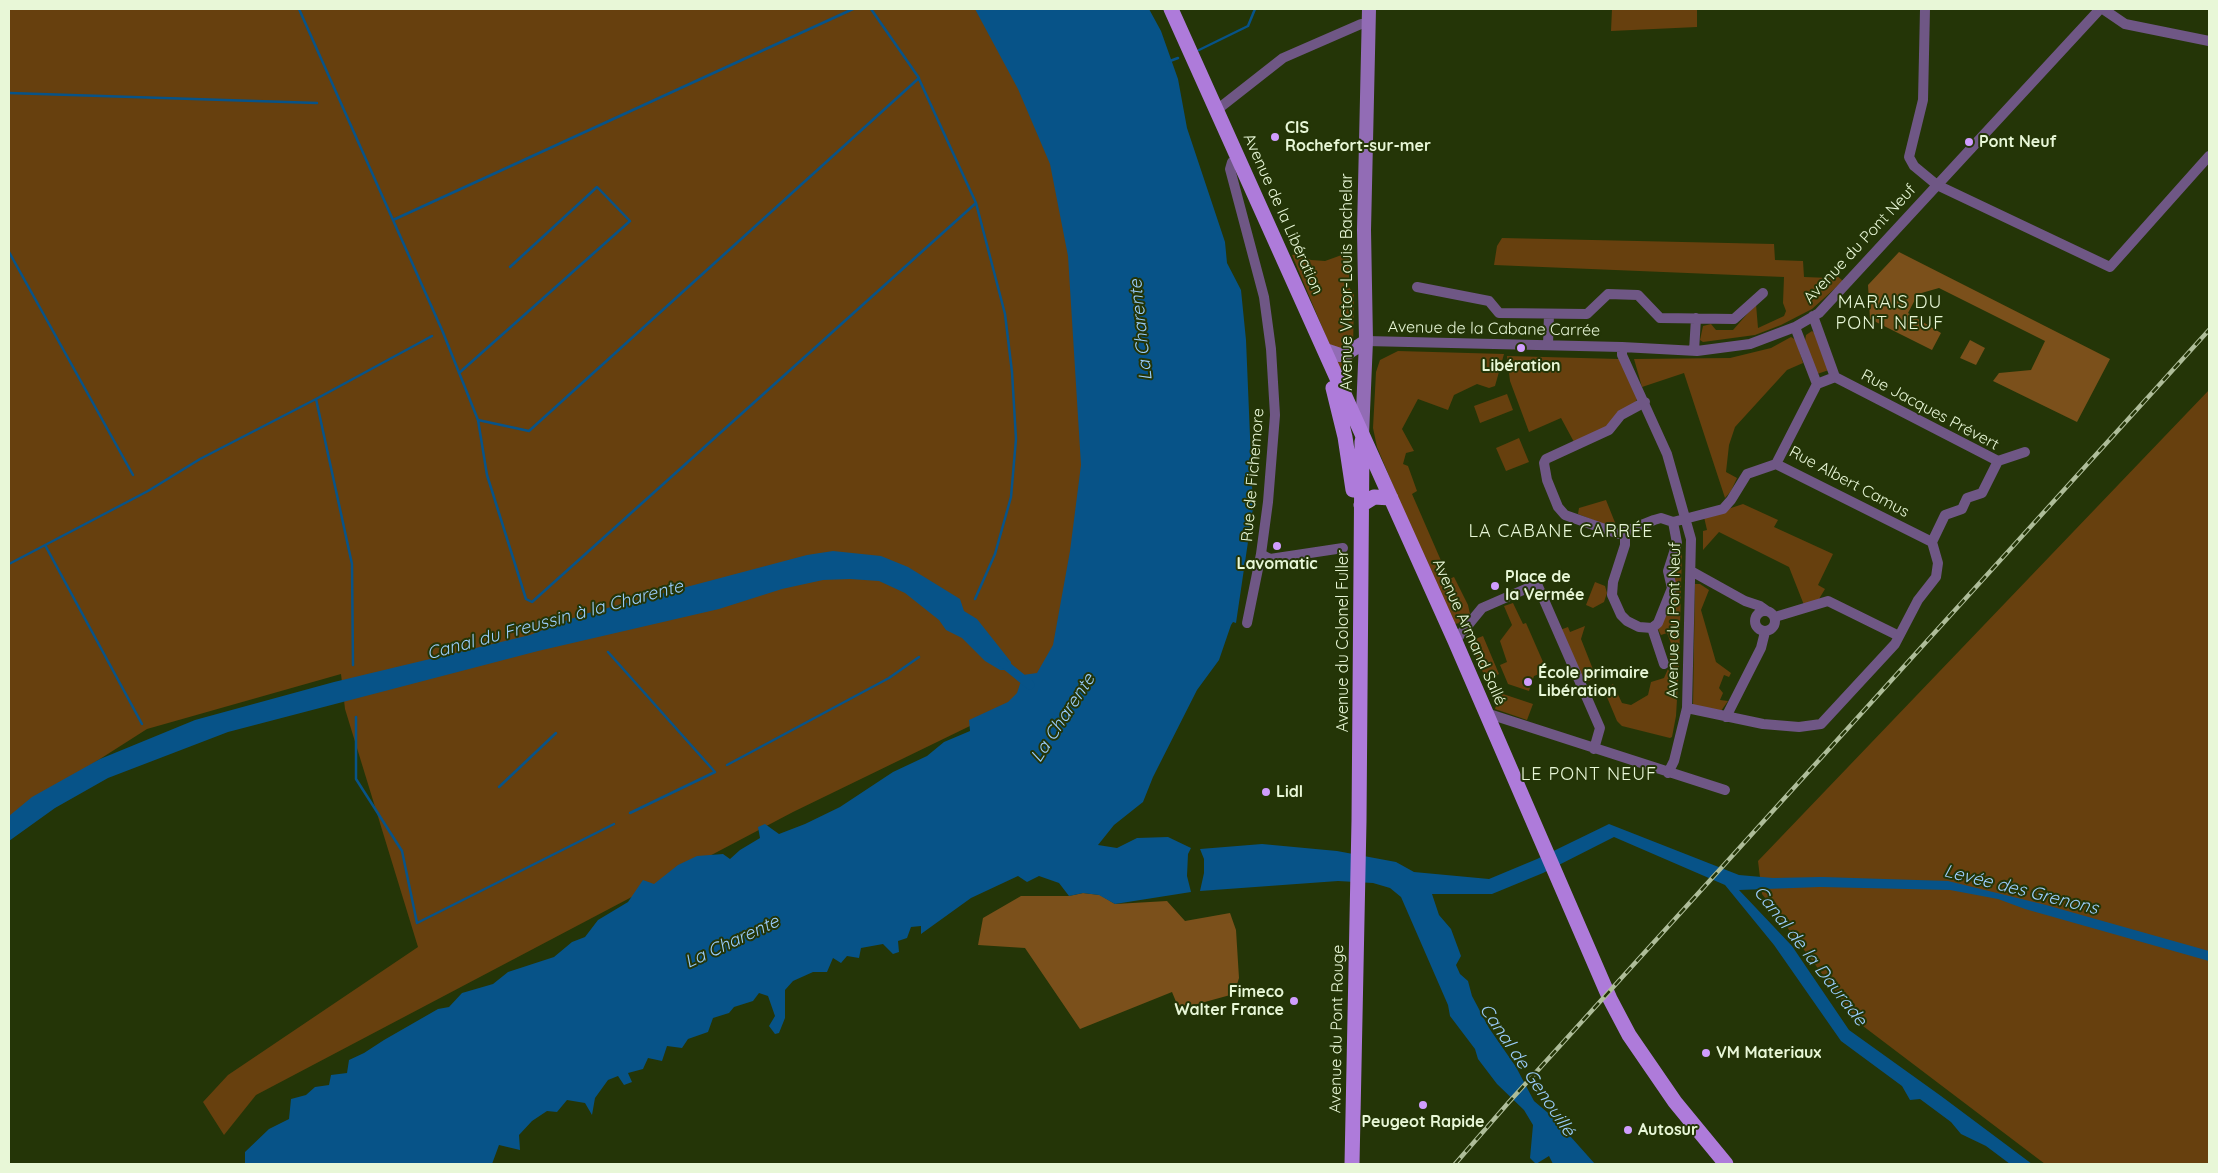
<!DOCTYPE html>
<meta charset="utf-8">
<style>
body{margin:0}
#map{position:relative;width:2218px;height:1173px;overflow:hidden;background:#243507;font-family:Quicksand,sans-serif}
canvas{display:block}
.frame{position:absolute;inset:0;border:10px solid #e8f7d7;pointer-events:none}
</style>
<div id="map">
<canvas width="2218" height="1173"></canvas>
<div class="frame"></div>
</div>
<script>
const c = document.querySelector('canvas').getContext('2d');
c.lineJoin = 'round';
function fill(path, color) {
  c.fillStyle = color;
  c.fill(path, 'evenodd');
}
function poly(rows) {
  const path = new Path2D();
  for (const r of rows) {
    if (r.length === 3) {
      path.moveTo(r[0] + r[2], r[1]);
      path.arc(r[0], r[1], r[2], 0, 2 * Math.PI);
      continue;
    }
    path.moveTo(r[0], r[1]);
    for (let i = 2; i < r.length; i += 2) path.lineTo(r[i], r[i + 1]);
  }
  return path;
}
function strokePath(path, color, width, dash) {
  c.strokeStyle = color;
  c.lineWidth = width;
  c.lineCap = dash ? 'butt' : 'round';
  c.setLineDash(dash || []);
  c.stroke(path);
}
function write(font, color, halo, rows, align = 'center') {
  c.font = font + ' Quicksand,sans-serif';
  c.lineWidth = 4;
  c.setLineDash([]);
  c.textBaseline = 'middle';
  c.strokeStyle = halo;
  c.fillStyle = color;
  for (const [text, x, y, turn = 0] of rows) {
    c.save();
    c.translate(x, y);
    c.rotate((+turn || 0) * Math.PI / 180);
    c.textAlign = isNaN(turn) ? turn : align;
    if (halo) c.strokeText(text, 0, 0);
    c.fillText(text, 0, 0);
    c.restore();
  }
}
const green = poly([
 [9,9,1018,9,1117,467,1042,691,793,812,256,1095,224,1135,203,1102,228,1075,418,947,345,709,341,674,147,729,9,817],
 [1612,9,1697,9,1697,27,1611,31],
 [1502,238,1774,244,1775,260,1803,261,1804,277,1830,278,1835,274,1843,281,1812,309,1781,325,1755,335,1703,342,1700,340,1703,326,1711,324,1716,330,1733,330,1756,304,1758,328,1784,316,1786,311,1783,303,1784,277,1494,265,1497,246],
 [1350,252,1349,287,1354,295,1353,351,1350,389,1333,353,1292,255,1297,254,1311,260,1325,261],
 [1812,331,1816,334,1829,370,1817,374,1805,341,1806,335],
 [1791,337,1796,340,1803,363,1787,370,1735,427,1729,445,1726,472,1737,478,1731,491,1725,498,1684,373,1642,387,1634,359,1730,358,1771,348],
 [1398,351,1504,354,1495,386,1489,388,1477,384,1454,395,1448,410,1418,399,1402,429,1414,451,1406,453,1403,464,1408,466,1417,491,1412,494,1449,579,1454,577,1468,605,1470,614,1465,623,1451,624,1377,447,1373,428,1376,372,1380,360],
 [1507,356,1619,359,1638,397,1635,403,1607,427,1574,442,1561,418,1529,432,1510,381],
 [2209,390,2209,1164,2045,1164,1859,1023,1762,894,1758,861],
 [1507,394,1513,410,1480,423,1474,406],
 [1519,438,1529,462,1506,471,1496,448],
 [1606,500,1618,530,1578,514,1579,508],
 [1743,504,1778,520,1774,527,1833,554,1818,585,1825,589,1819,599,1804,605,1789,567,1719,532,1703,550,1703,531,1707,530,1704,517],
 [1678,551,1682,551,1679,665,1671,661,1669,654,1674,651,1667,633,1661,635,1658,629,1673,593,1671,572],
 [1595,582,1605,586,1607,593,1604,602,1593,608,1586,605],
 [1695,584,1700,584,1709,590,1701,610,1716,662,1731,673,1729,677,1724,675,1719,688,1723,693,1720,700,1728,701,1721,711,1693,706],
 [1513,603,1523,624,1526,623,1547,671,1534,676,1529,691,1508,684,1500,665,1507,662,1500,641,1512,625,1504,606],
 [1585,626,1581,639,1596,677,1583,684,1560,630,1568,627,1570,632],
 [1483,636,1499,674,1486,680,1470,641],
 [1671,662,1679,666,1676,716,1672,737,1670,738,1622,726,1617,721,1604,690,1613,684,1622,703,1631,705,1648,695,1651,682,1664,678],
 [1500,693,1533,704,1527,720,1495,709]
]);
const forest = poly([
 [1899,252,2110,359,2077,422,1993,381,1999,373,2031,370,2045,341,1939,288,1918,294,1908,313,1941,333,1932,350,1870,319,1868,285],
 [1970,340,1985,348,1976,365,1960,358],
 [1083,893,1100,895,1115,904,1167,901,1185,921,1230,913,1236,930,1239,978,1234,994,1179,1009,1172,992,1080,1029,1025,948,978,945,983,918,1021,896,1069,896]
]);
const water = poly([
 [975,9,1149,9,1161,31,1178,79,1187,128,1225,242,1227,263,1241,290,1246,340,1253,508,1236,623,1233,622,1231,625,1219,660,1197,690,1153,777,1143,802,1114,825,1098,845,1117,848,1137,838,1168,837,1191,848,1188,854,1187,876,1191,892,1115,904,1099,895,1083,893,1069,896,1059,883,1039,876,1027,882,1018,876,971,898,921,934,921,926,911,927,907,938,898,941,899,952,893,954,883,944,861,948,859,958,847,956,841,963,833,958,827,972,813,972,793,981,785,990,785,1018,779,1033,775,1034,769,1026,775,1016,768,996,759,993,753,1001,734,1007,729,1013,713,1018,708,1032,688,1039,682,1048,667,1046,662,1061,648,1058,643,1069,628,1073,632,1082,624,1085,618,1076,608,1080,595,1098,592,1115,585,1103,567,1100,557,1112,547,1111,532,1121,519,1135,520,1150,499,1145,492,1164,245,1164,245,1152,269,1129,289,1119,291,1099,306,1095,315,1087,329,1085,331,1075,347,1073,349,1060,364,1053,384,1040,438,1009,449,1007,462,993,493,984,508,972,554,957,572,942,585,937,598,920,628,902,643,880,654,884,678,865,697,856,723,854,730,859,740,850,760,838,758,827,765,824,779,834,805,824,840,807,893,772,927,756,944,742,970,731,969,720,1008,702,1017,693,1023,675,1037,673,1053,645,1070,551,1081,465,1068,256,1050,164,1018,89],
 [833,551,881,556,908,567,960,599,964,611,977,619,1011,662,1011,670,1000,670,985,661,962,638,946,630,939,620,905,593,879,581,850,579,823,580,782,589,719,609,538,651,228,732,108,778,55,808,9,841,9,816,32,797,100,759,195,720,334,682,530,635,581,615,807,555],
 [1609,824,1739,875,1773,878,1822,877,1948,881,2046,905,2209,951,2209,961,2025,909,1998,899,1950,890,1820,887,1739,890,1792,946,1849,1030,1941,1096,2032,1164,2010,1164,1986,1146,1961,1134,1951,1122,1920,1099,1910,1100,1902,1086,1841,1041,1774,945,1725,885,1614,837,1543,873,1492,894,1432,894,1439,915,1451,929,1461,956,1456,965,1460,974,1468,981,1472,996,1489,1028,1516,1067,1534,1101,1554,1118,1595,1164,1553,1164,1549,1156,1536,1164,1530,1158,1533,1125,1524,1110,1497,1084,1478,1059,1475,1049,1450,1016,1448,1005,1401,897,1390,888,1373,883,1338,881,1200,891,1204,873,1204,859,1200,849,1262,844,1337,851,1396,862,1414,872,1489,879,1537,859]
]);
const stream = poly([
 [299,9,442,330,478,420,529,431,919,78,871,9],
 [1199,50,1248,26,1255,9],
 [1170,61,1178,58],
 [9,93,317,103],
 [393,220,853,9],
 [9,252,133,475],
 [459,373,630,221,597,187,510,267],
 [316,399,432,336],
 [478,420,487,475,526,599,532,602,976,203,919,79],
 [45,545,142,724],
 [9,564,148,491,200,459,316,399,352,564,353,665],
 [975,599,995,554,1011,497,1016,439,1012,372,1005,314,976,203],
 [608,652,715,772,630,813],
 [356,717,356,779,402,851,417,923,614,824],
 [727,765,889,678,919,657],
 [499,787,556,733]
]);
const canal = poly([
 [1003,663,1030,685]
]);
const minor = poly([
 [1925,9,1923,100,1909,157,1914,166,1937,185,2110,267,2209,156],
 [2103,9,2125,24,2209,41],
 [1218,109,1283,58,1361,24,1369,24],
 [1240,160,1232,162,1230,169,1264,297,1271,349,1275,415,1268,502,1261,554,1247,623],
 [1417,287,1489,301,1499,313,1587,314,1608,294,1638,295,1660,318,1734,319,1763,293],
 [1813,316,1835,377,1998,461,1982,493,1967,498,1962,509,1945,515,1932,542],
 [1795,327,1817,384,1776,464,1932,542],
 [1366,341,1622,347,1697,351,1750,344,1795,327,1819,313,2100,9],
 [1548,345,1549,314],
 [1622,347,1622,355,1667,454,1691,539,1687,708,1674,761,1668,773],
 [1694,351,1696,318],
 [1817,384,1835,377],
 [1645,402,1621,415,1609,430,1546,459,1544,463,1547,480,1558,507,1565,515,1619,534,1654,520,1661,518,1673,522,1723,509,1731,500,1747,474,1776,464],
 [1998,461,2025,452],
 [1625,533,1625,545,1613,582,1612,595,1621,615,1627,621,1639,627,1652,628,1664,664],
 [1261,554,1270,559,1343,548],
 [1691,571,1745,601,1760,606,1767,611],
 [1765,621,10],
 [1775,617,1828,601,1899,636],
 [1652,628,1658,623,1672,588,1668,571,1677,543,1673,522],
 [1455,641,1482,608,1537,584,1600,728,1594,749],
 [1687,708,1763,724,1799,727,1821,724,1895,644,1918,600,1936,577,1938,563,1932,542],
 [1486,713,1725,790],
 [1726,717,1761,648,1765,632]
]);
const secondary = poly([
 [1325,350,1340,355,1346,354,1366,341],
 [1362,435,1366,341,1364,230,1369,9]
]);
const primary = poly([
 [1171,9,1455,641,1610,999,1629,1035,1675,1102,1726,1164],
 [1333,388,1345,437,1353,490],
 [1361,505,1374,497,1391,498],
 [1352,1164,1359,821,1362,441]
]);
const rail = poly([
 [1455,1164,1509,1102,2209,330]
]);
const markers = [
 [1275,137,5,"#d09dfe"],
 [1969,142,5,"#d09dfe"],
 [1521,348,5,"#d09dfe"],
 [1277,546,5,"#d09dfe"],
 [1495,586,5,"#d09dfe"],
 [1528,682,5,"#d09dfe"],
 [1266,792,5,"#d09dfe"],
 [1294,1001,5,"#d09dfe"],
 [1706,1053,5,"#d09dfe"],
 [1423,1105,5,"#d09dfe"],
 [1628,1130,5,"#d09dfe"]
];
const poiNames = [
 ["CIS",1285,128],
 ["Rochefort-sur-mer",1285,146],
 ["Pont Neuf",1979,142],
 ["Libération",1521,366,"center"],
 ["Lavomatic",1277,564,"center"],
 ["Place de",1505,577],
 ["la Vermée",1505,595],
 ["École primaire",1538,673],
 ["Libération",1538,691],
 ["Lidl",1276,792],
 ["Fimeco",1284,992,"right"],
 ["Walter France",1284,1010,"right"],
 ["VM Materiaux",1716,1053],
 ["Peugeot Rapide",1423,1122,"center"],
 ["Autosur",1638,1130]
];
const streetNames = [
 ["Avenue de la Libération",1283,214,66],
 ["Avenue du Pont Neuf",1860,244,-47],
 ["Avenue Victor-Louis Bachelar",1347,282,-90],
 ["Avenue de la Cabane Carrée",1494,329,1],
 ["Rue Jacques Prévert",1930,410,28],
 ["Rue de Fichemore",1253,475,-85],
 ["Rue Albert Camus",1849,482,28],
 ["Avenue du Pont Neuf",1674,620,-89],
 ["Avenue Armand Sallé",1469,632,66],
 ["Avenue du Colonel Fuller",1343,641,-90],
 ["Avenue du Pont Rouge",1337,1029,-89]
];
const neighbourhoodNames = [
 ["MARAIS DU",1890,303],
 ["PONT NEUF",1890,324],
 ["LA CABANE CARRÉE",1561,532],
 ["LE PONT NEUF",1589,775]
];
const waterNames = [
 ["La Charente",1141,330,-96],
 ["Canal du Freussin à la Charente",555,620,-15],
 ["La Charente",1063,718,-57],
 ["Levée des Grenons",2021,890,14],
 ["La Charente",732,942,-25],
 ["Canal de la Daurade",1810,956,52],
 ["Canal de Genouillé",1527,1070,56]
];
fill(green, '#67400e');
fill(forest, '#7b501b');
fill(water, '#075388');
strokePath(stream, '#075388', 2.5);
strokePath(canal, '#075388', 9);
strokePath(minor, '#6f5785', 10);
strokePath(secondary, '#926cb5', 14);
strokePath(primary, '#ae7bda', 15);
strokePath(rail, '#aebd99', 4.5);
strokePath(rail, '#243507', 2.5, [8]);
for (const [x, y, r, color] of markers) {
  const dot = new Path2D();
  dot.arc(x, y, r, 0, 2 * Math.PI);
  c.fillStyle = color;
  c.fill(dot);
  strokePath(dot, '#243507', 2);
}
write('bold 16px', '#e8f7d7', '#243507', poiNames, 'left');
write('16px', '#e8f7d7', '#243507', streetNames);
c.letterSpacing = '1px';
write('18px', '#e8f7d7', '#243507', neighbourhoodNames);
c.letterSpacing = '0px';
write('italic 18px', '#9bcdfc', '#243507', waterNames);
</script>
